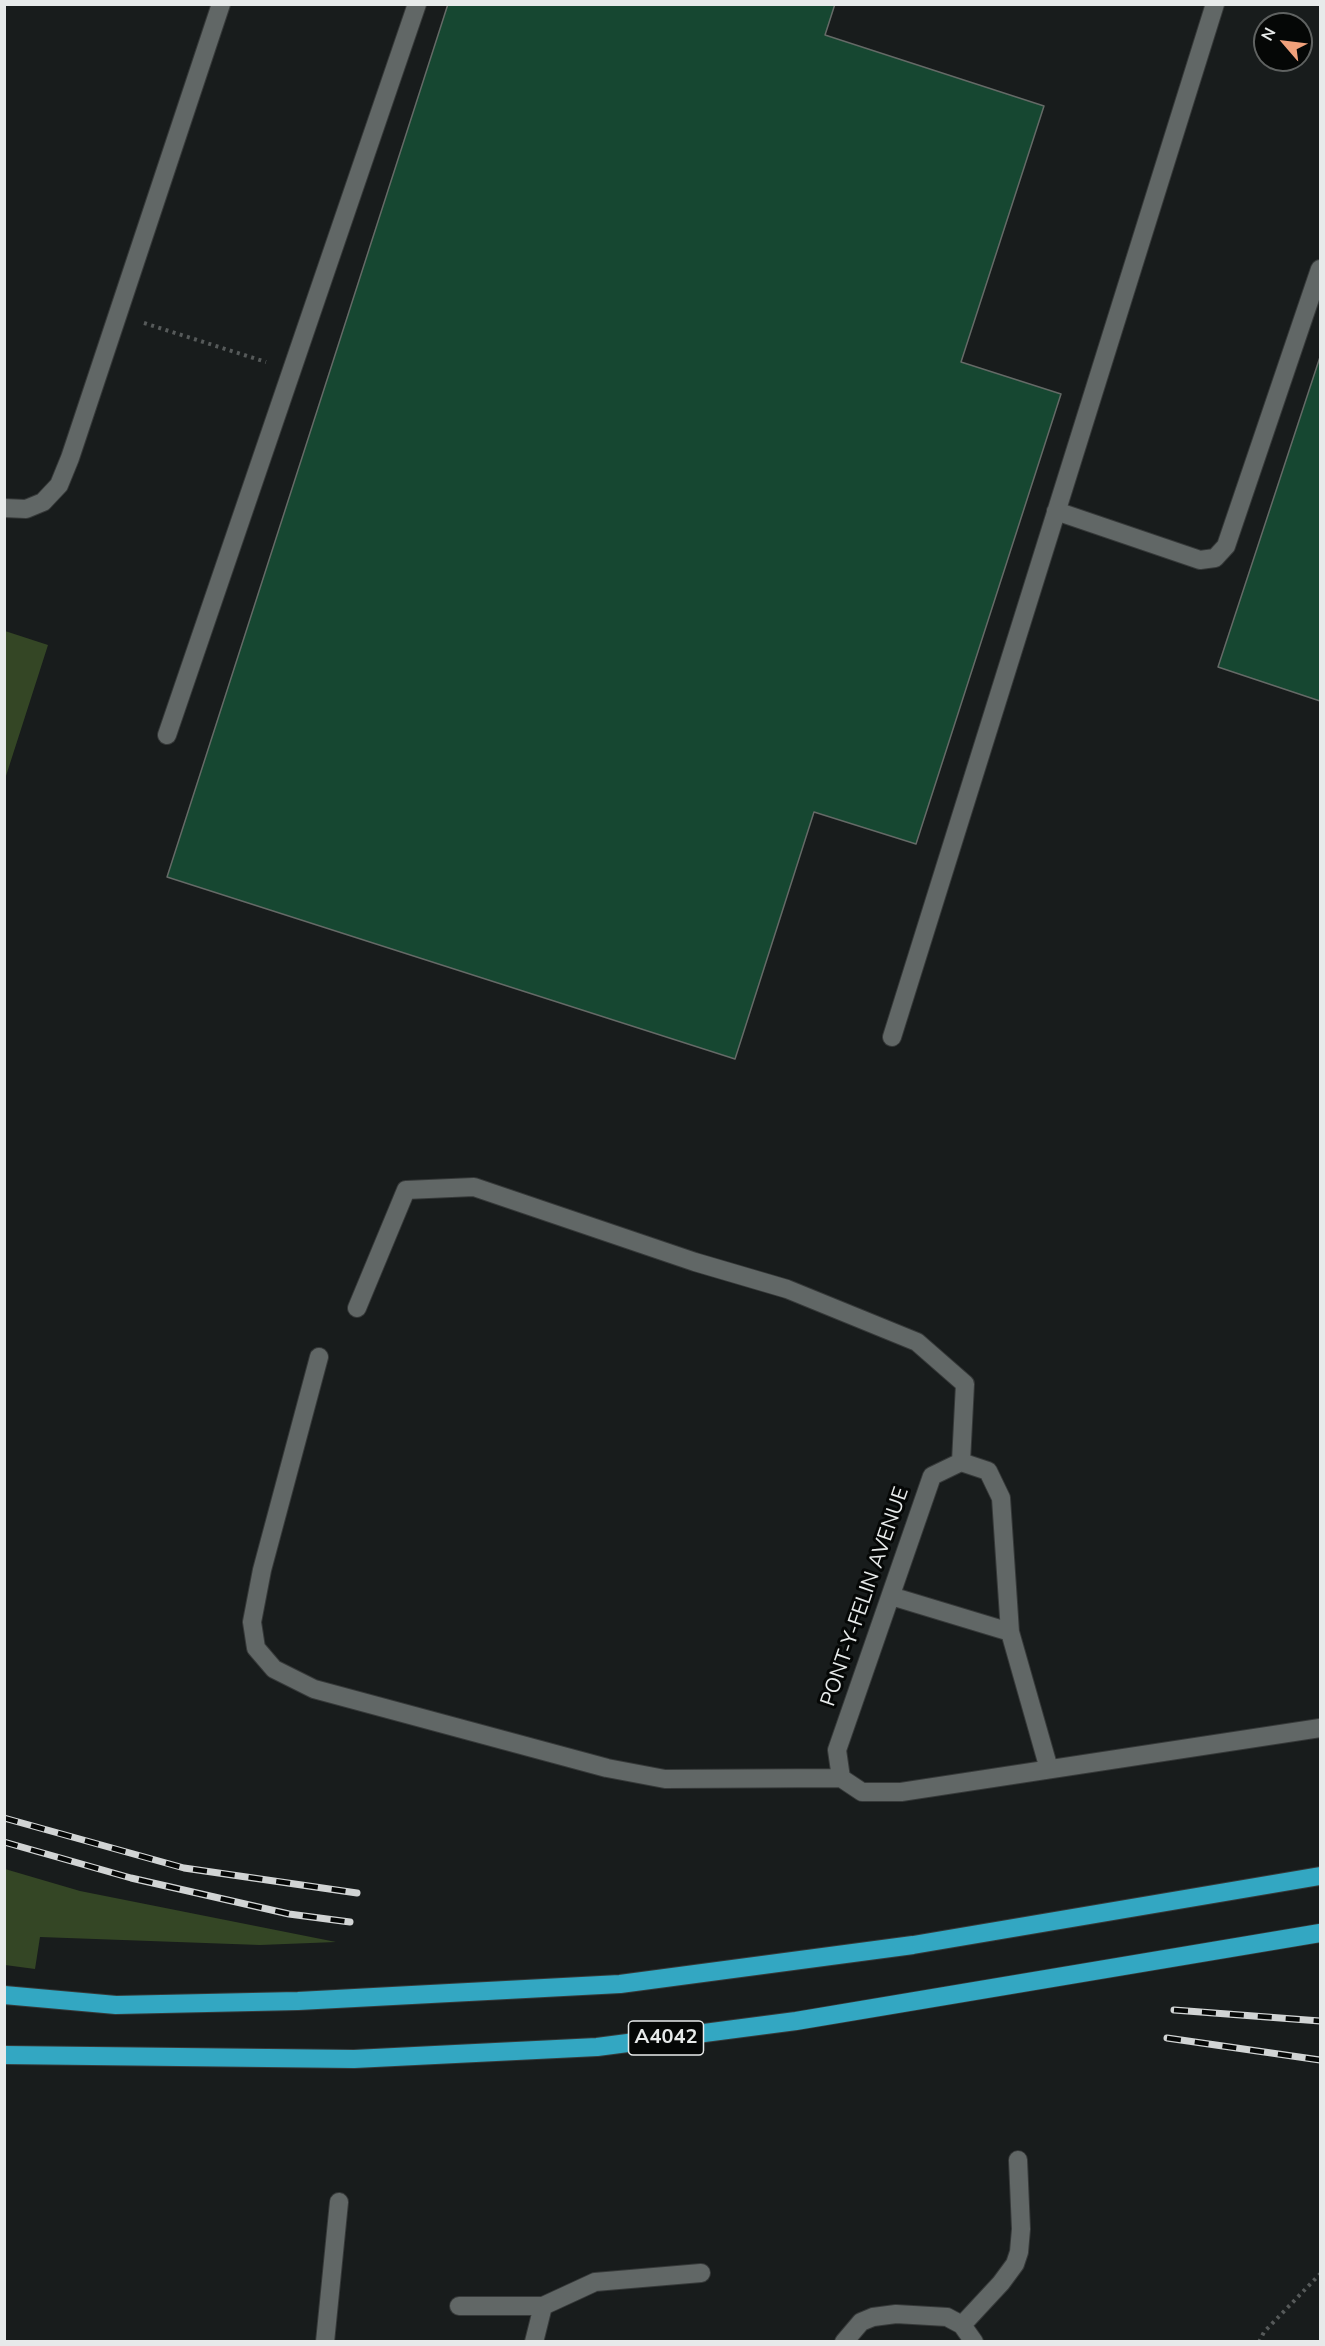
<!DOCTYPE html>
<style>
body{margin:0}
#map{position:relative;width:1325px;height:2346px;overflow:hidden;background:#181c1c;font-family:"Nunito Sans",sans-serif}
canvas{display:block}
.frame{position:absolute;inset:0;border:6px solid #e7eaea;pointer-events:none}
.north{position:absolute;left:1253px;top:12px;width:60px;height:60px;box-sizing:border-box;background:#050706;border:2px solid #5f6261;border-radius:50%;rotate:298deg;font-size:16px;font-weight:700;line-height:24px;text-align:center;color:#e7eaea}
.north::after{content:'';display:block;margin:auto;width:21px;height:27px;background:#f1a17b;clip-path:polygon(50% 0,100% 100%,50% 72%,0 100%)}
</style>
<div id="map">
<canvas width="1325" height="2346"></canvas>
<div class="frame"></div>
<div class="north">N</div>
</div>
<script>
const c = document.querySelector('canvas').getContext('2d');
c.lineJoin = 'round';
function fill(path, color) {
  c.fillStyle = color;
  c.fill(path, 'evenodd');
}
function poly(rows) {
  const path = new Path2D();
  for (const r of rows) {
    path.moveTo(r[0], r[1]);
    for (let i = 2; i < r.length; i += 2) path.lineTo(r[i], r[i + 1]);
  }
  return path;
}
function strokePath(path, color, width, dash) {
  c.strokeStyle = color;
  c.lineWidth = width;
  c.lineCap = dash ? 'butt' : 'round';
  c.setLineDash(dash || []);
  c.stroke(path);
}
function write(font, color, halo, rows, align = 'center') {
  c.font = font + ' "Nunito Sans",sans-serif';
  c.lineWidth = 6;
  c.setLineDash([]);
  c.textBaseline = 'middle';
  c.strokeStyle = halo;
  c.fillStyle = color;
  for (const [text, x, y, turn = 0] of rows) {
    c.save();
    c.translate(x, y);
    c.rotate((+turn || 0) * Math.PI / 180);
    c.textAlign = isNaN(turn) ? turn : align;
    if (halo) c.strokeText(text, 0, 0);
    c.fillText(text, 0, 0);
    c.restore();
  }
}
const green = poly([
 [5,631,48,645,5,779,4,631],
 [5,1869,80,1891,336,1942,260,1945,40,1937,35,1969,5,1965]
]);
const building = poly([
 [448,4,835,4,825,35,1044,106,961,362,1061,394,916,844,814,812,735,1059,167,877,448,4],
 [1320,357,1320,701,1218,667,1320,357]
]);
const path = poly([
 [144,323,266,362],
 [1259,2342,1264,2332,1320,2274]
]);
const lane = poly([
 [4,508,26,509,43,502,59,485,70,458,221,4],
 [1056,511,1200,560,1215,558,1226,546,1320,269],
 [167,735,417,4],
 [892,1037,1215,4],
 [357,1308,406,1190,474,1187,695,1262,787,1289,917,1342,965,1384,961,1462],
 [319,1357,262,1570,252,1622,256,1648,274,1669,314,1689,607,1768,665,1779,841,1778],
 [891,1596,1010,1632],
 [1049,1769,1010,1632,1001,1498,988,1471,961,1462,932,1476,837,1750,841,1778,862,1792,901,1792,1320,1728],
 [459,2306,543,2306],
 [325,2342,339,2202],
 [534,2342,543,2306,595,2282,701,2273]
]);
const street = poly([
 [962,2325,1001,2283,1015,2264,1019,2252,1021,2229,1018,2160],
 [844,2342,861,2322,873,2317,896,2314,947,2317,962,2325,974,2342]
]);
const highway = poly([
 [4,1995,116,2005,298,2001,620,1984,913,1945,1320,1876],
 [4,2055,354,2059,597,2047,796,2021,1320,1933]
]);
const rail = poly([
 [4,1818,184,1868,357,1893],
 [4,1842,131,1878,289,1914,350,1922],
 [1174,2010,1320,2021],
 [1167,2038,1320,2060]
]);
const shields = [
 [666,2038,75]
];
const shieldNames = [
 ["A4042",666,2038]
];
const streetNames = [
 ["PONT-Y-FELIN AVENUE",866,1597,-71]
];
fill(green, '#344625');
fill(building, '#164731');
strokePath(building, '#656a67', 1.5);
strokePath(lane, '#363939', 20);
strokePath(street, '#363939', 20);
strokePath(highway, '#363939', 20);
strokePath(path, '#565a5a', 4, [3, 4.5]);
strokePath(lane, '#616766', 18);
strokePath(street, '#616766', 18);
strokePath(highway, '#33a7c2', 18);
strokePath(rail, '#d1d4d4', 7);
strokePath(rail, '#050706', 4.5, [14]);
for (const [x, y, w] of shields) {
  const box = new Path2D();
  box.roundRect(x - w / 2, y - 17, w, 34, 4.5);
  c.fillStyle = '#050706';
  c.fill(box);
  strokePath(box, '#e7eaea', 1.5);
}
write('bold 20px', '#e7eaea', null, shieldNames);
write('21px', '#e7eaea', '#050706', streetNames);
</script>
